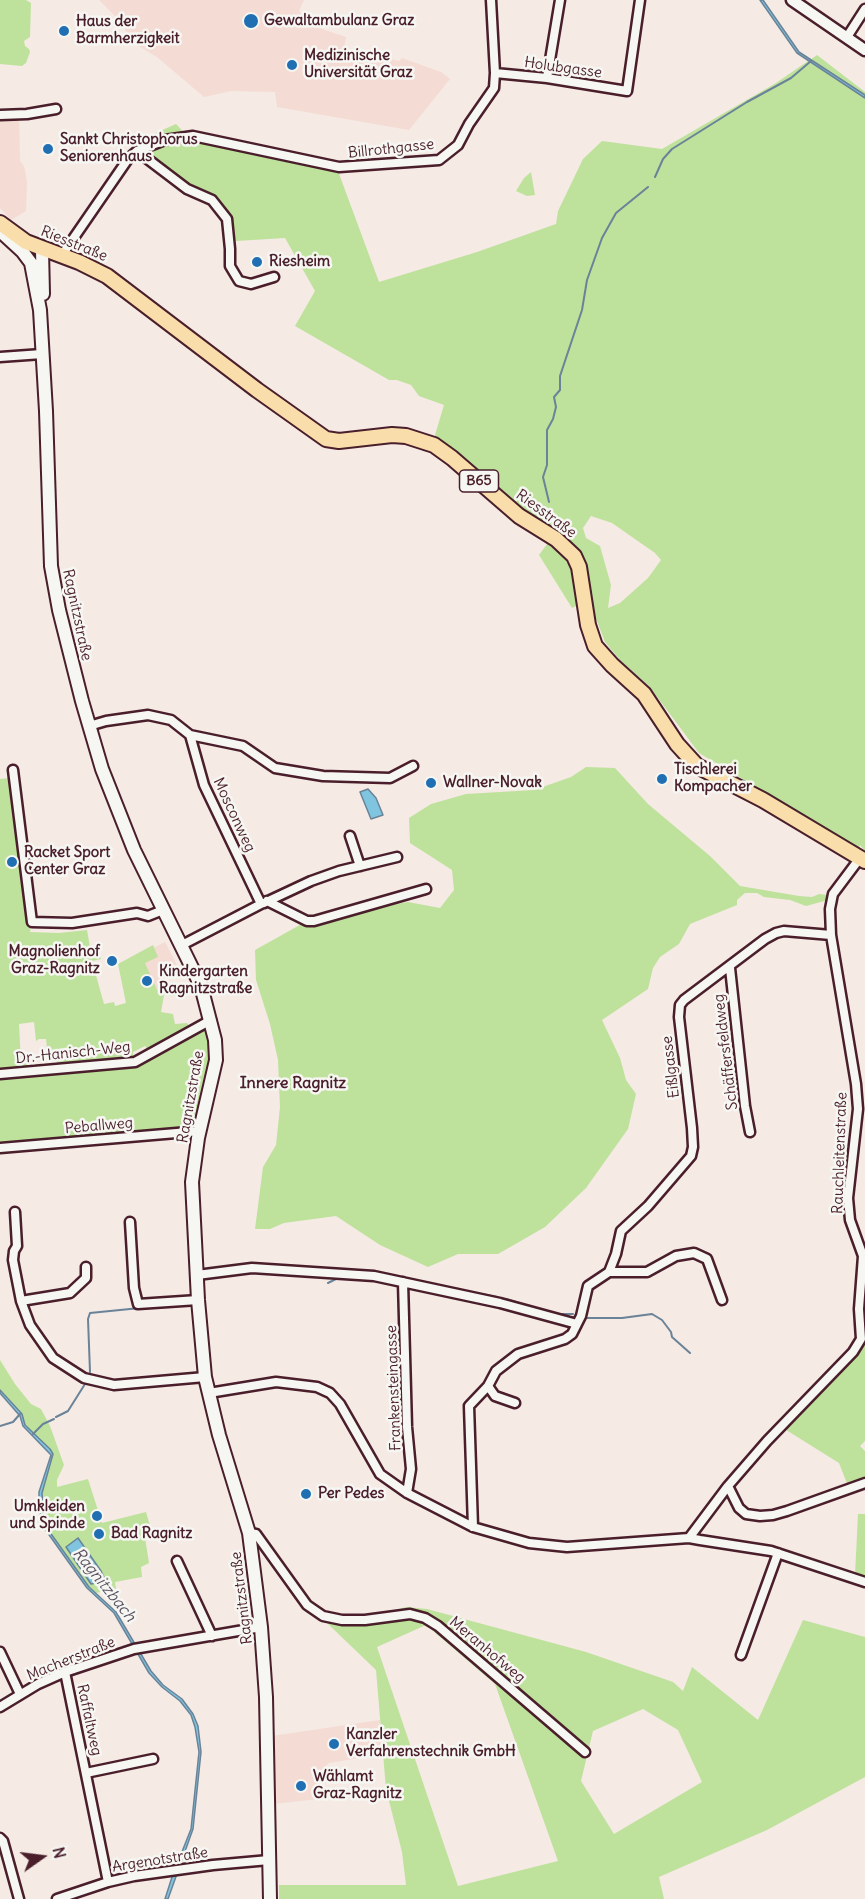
<!DOCTYPE html>
<meta charset="utf-8">
<style>
body{margin:0}
#map{position:relative;width:865px;height:1899px;overflow:hidden;background:#f5eae4;font-family:Delius,sans-serif}
canvas{display:block}
.north{position:absolute;left:12px;top:1827px;width:60px;height:60px;-webkit-text-stroke:4px #f6f6f2;paint-order:stroke;rotate:76deg;font-size:16px;font-weight:700;line-height:24px;text-align:center;color:#4a1f2b}
.north::after{content:'';display:block;margin:auto;width:21px;height:27px;background:#4a1f2b;clip-path:polygon(50% 0,100% 100%,50% 72%,0 100%)}
</style>
<div id="map">
<canvas width="865" height="1899"></canvas>
<div class="north">N</div>
</div>
<script>
const c = document.querySelector('canvas').getContext('2d');
c.lineJoin = 'round';
function fill(path, color) {
  c.fillStyle = color;
  c.fill(path, 'evenodd');
}
function poly(rows) {
  const path = new Path2D();
  for (const r of rows) {
    path.moveTo(r[0], r[1]);
    for (let i = 2; i < r.length; i += 2) path.lineTo(r[i], r[i + 1]);
  }
  return path;
}
function strokePath(path, color, width, dash) {
  c.strokeStyle = color;
  c.lineWidth = width;
  c.lineCap = dash ? 'butt' : 'round';
  c.setLineDash(dash || []);
  c.stroke(path);
}
function write(font, color, halo, rows, align = 'center') {
  c.font = font + ' Delius,sans-serif';
  c.lineWidth = 5;
  c.setLineDash([]);
  c.textBaseline = 'middle';
  c.strokeStyle = halo;
  c.fillStyle = color;
  for (const [text, x, y, turn = 0] of rows) {
    c.save();
    c.translate(x, y);
    c.rotate((+turn || 0) * Math.PI / 180);
    c.textAlign = isNaN(turn) ? turn : align;
    if (halo) c.strokeText(text, 0, 0);
    c.fillText(text, 0, 0);
    c.restore();
  }
}
const built = poly([
 [99,0,304,0,299,11,313,26,346,37,344,48,399,61,402,58,441,72,450,79,409,130,277,107,275,92,231,91,204,97,157,57,132,42,121,22],
 [19,116,20,161,24,166,27,181,26,211,11,220,0,208,0,118],
 [165,942,177,965,169,969,159,994,124,963],
 [380,1720,383,1754,329,1763,319,1772,318,1799,273,1804,272,1736],
 [140,1858,141,1866,124,1870,122,1862]
]);
const green = poly([
 [0,0,26,0,31,3,30,37,24,41,25,46,29,49,30,52,26,63,22,66,0,64],
 [817,55,865,92,865,95,810,60],
 [808,61,865,98,865,851,860,845,859,849,699,753,649,686,620,660,605,642,568,546,511,502,461,456,436,439,435,435,444,405,419,396,411,385,397,380,389,380,295,326,315,291,285,238,236,241,226,213,147,154,140,140,176,124,192,141,338,171,379,282,477,252,556,224,558,211,583,159,602,141,662,149,776,83],
 [591,516,612,523,655,553,661,560,648,578,620,603,608,608,611,585,600,546,586,538,583,528],
 [531,172,535,195,527,196,516,191,524,178],
 [550,540,572,563,580,604,572,608,539,555],
 [586,767,615,768,648,804,710,856,740,886,799,896,812,897,819,894,828,895,828,900,806,906,790,900,764,897,757,893,745,893,737,900,737,905,690,924,679,944,660,957,653,968,648,989,602,1020,620,1058,626,1080,636,1094,628,1129,586,1188,545,1227,498,1254,458,1254,428,1267,380,1245,336,1216,284,1223,270,1229,255,1229,263,1167,276,1145,280,1107,278,1060,270,1024,256,980,255,950,307,921,348,916,390,905,408,902,440,908,454,890,452,870,410,843,409,818,431,804,466,794,534,790,571,777],
 [10,778,14,779,32,922,30,932,59,933,87,930,90,947,96,947,101,959,92,961,104,1004,114,1002,115,1006,126,1003,118,964,153,945,158,957,145,963,159,994,167,984,178,989,175,996,164,995,161,1012,173,1014,175,1024,187,1023,189,1026,149,1051,145,1046,133,1052,133,1058,59,1066,55,1058,48,1059,46,1039,39,1039,36,1041,34,1022,19,1024,21,1062,27,1062,27,1068,0,1070,0,779],
 [203,1028,207,1028,208,1032,209,1056,194,1126,0,1143,0,1079,140,1064,189,1035,197,1034],
 [863,1315,865,1315,865,1441,860,1446,865,1451,865,1486,848,1486,839,1463,783,1428,856,1354],
 [0,1360,15,1384,31,1404,41,1409,50,1426,64,1465,57,1480,57,1487,88,1479,102,1523,146,1512,151,1529,145,1538,149,1563,141,1567,142,1577,115,1582,116,1589,96,1593,89,1587,44,1524,42,1493,53,1454,50,1449,25,1425,22,1414,0,1390],
 [858,1514,865,1514,865,1578,855,1575],
 [406,1607,427,1609,586,1652,673,1682,683,1691,692,1667,758,1720,803,1620,865,1637,865,1777,767,1830,659,1877,664,1899,279,1899,279,1885,406,1885,402,1852,386,1789,376,1670,327,1623,375,1616],
 [426,1625,495,1684,558,1861,458,1886,377,1647],
 [643,1709,678,1730,702,1782,614,1834,581,1781,593,1731]
]);
const water = poly([
 [760,0,763,0,799,52,865,95,865,98,797,53,760,0],
 [368,789,376,798,383,815,371,819,360,792,368,789],
 [0,1390,22,1414,25,1425,50,1449,53,1454,42,1493,44,1524,89,1587,116,1612,151,1671,163,1685,182,1699,193,1714,198,1726,201,1752,193,1829,168,1899,165,1899,172,1877,191,1829,199,1752,195,1727,191,1715,180,1701,162,1687,149,1673,114,1613,87,1588,42,1525,39,1505,39,1492,51,1455,23,1426,20,1416,0,1393,0,1390],
 [78,1538,101,1571,106,1581,91,1584,66,1547,78,1538]
]);
const stream = poly([
 [655,177,663,159,672,149,747,102,791,78,811,61],
 [549,502,543,477,547,465,547,430,553,419,556,407,554,397,560,390,560,376,582,310,587,280,602,238,616,213,648,187],
 [328,1283,338,1278],
 [449,1288,497,1297],
 [506,1299,550,1313],
 [555,1314,573,1314],
 [587,1318,622,1318,652,1314,662,1320,671,1332,672,1337,690,1353],
 [90,1372,88,1319,90,1313,140,1308],
 [56,1417,68,1411,85,1384],
 [0,1426,13,1422,20,1414],
 [33,1434,43,1424,54,1419]
]);
const minor = poly([
 [847,37,865,9],
 [495,73,547,78,627,91,640,0],
 [547,78,560,0],
 [0,115,27,114,56,109],
 [137,151,187,189,212,200,227,219,230,249,230,266,239,281,251,284,274,277],
 [62,255,128,159,137,151,165,140,193,136,339,167,439,160,458,145,469,124,494,88,495,73,491,0],
 [0,357,42,354],
 [89,726,106,721,148,715,171,720,190,735,243,746,275,768,323,776,390,778,413,766],
 [13,770,32,922,72,923,137,913,148,916,163,910],
 [350,836,360,866],
 [267,901,307,921,314,921,426,889],
 [264,903,311,881,339,871,397,857],
 [182,945,261,904,204,785,190,735],
 [730,968,745,1106,750,1132],
 [0,1074,135,1062,211,1020],
 [0,1148,200,1131],
 [15,1212,17,1246,14,1251,13,1260,21,1301,30,1325,53,1358,84,1378,114,1385,205,1377],
 [130,1222,134,1288,138,1304,198,1300],
 [609,1272,647,1272,676,1256,694,1253,707,1259,722,1300],
 [197,1275,252,1268,374,1276,500,1303,577,1324],
 [403,1282,407,1427,411,1469,407,1493],
 [21,1301,70,1293,86,1278,86,1267],
 [488,1386,495,1396,515,1403],
 [209,1393,276,1382,317,1387,330,1393,340,1404,380,1474,407,1493,473,1527,529,1543,567,1547,689,1538,700,1540,771,1551,865,1582],
 [728,1486,739,1508,746,1514,760,1516,773,1515,787,1511,865,1483],
 [473,1527,469,1406,488,1386,496,1371,518,1354,565,1339,572,1334,581,1316,588,1286,609,1272,616,1254,621,1231,648,1206,691,1156,693,1147,692,1128,679,1017,680,1005,684,1000,765,939,776,933,784,931,831,935],
 [249,1533,256,1534,307,1605,323,1616,342,1620,365,1620,410,1614,425,1618,438,1626,585,1752],
 [689,1538,728,1486,767,1441,853,1352,861,1339,859,1309,863,1256,850,1220,848,1198,858,1109,856,1084,831,935,830,909,833,894,860,858],
 [177,1561,212,1636],
 [0,1652,20,1694],
 [741,1655,778,1553],
 [65,1672,108,1882],
 [0,1707,38,1684,65,1672,134,1649,261,1627],
 [86,1773,153,1759],
 [0,1838,3,1841,19,1899],
 [57,1899,108,1882,134,1876,213,1865,269,1860]
]);
const tertiary = poly([
 [792,0,865,50]
]);
const secondary = poly([
 [0,231,22,251,31,263,40,310,46,411,51,566,59,610,82,701,102,769,134,850,201,986,215,1040,216,1060,198,1138,192,1182,198,1300,205,1377,219,1435,249,1533,261,1627,266,1697,270,1899],
 [42,250,43,294]
]);
const primary = poly([
 [0,223,26,242,79,262,107,276,257,390,326,439,339,441,392,435,406,436,434,445,452,458,519,516,556,539,574,556,579,567,588,625,595,646,612,665,644,694,677,744,697,766,763,800,865,861]
]);
const markers = [
 [251,21,8,"#1f6fb2"],
 [64,31,6,"#1f6fb2"],
 [292,65,6,"#1f6fb2"],
 [48,149,6,"#1f6fb2"],
 [257,262,6,"#1f6fb2"],
 [662,779,6,"#1f6fb2"],
 [431,783,6,"#1f6fb2"],
 [12,862,6,"#1f6fb2"],
 [112,961,6,"#1f6fb2"],
 [147,981,6,"#1f6fb2"],
 [306,1494,6,"#1f6fb2"],
 [97,1516,6,"#1f6fb2"],
 [99,1534,6,"#1f6fb2"],
 [334,1744,6,"#1f6fb2"],
 [301,1786,6,"#1f6fb2"]
];
const shields = [
 [479,481,39]
];
const shieldNames = [
 ["B65",479,481]
];
const poiNames = [
 ["Gewaltambulanz Graz",264,21],
 ["Haus der",76,22],
 ["Barmherzigkeit",76,39],
 ["Medizinische",304,56],
 ["Universität Graz",304,73],
 ["Sankt Christophorus",60,140],
 ["Seniorenhaus",60,157],
 ["Riesheim",269,262],
 ["Tischlerei",674,770],
 ["Kompacher",674,787],
 ["Wallner-Novak",443,783],
 ["Racket Sport",24,853],
 ["Center Graz",24,870],
 ["Magnolienhof",100,952,"right"],
 ["Graz-Ragnitz",100,969,"right"],
 ["Kindergarten",159,972],
 ["Ragnitzstraße",159,989],
 ["Per Pedes",318,1494],
 ["Umkleiden",85,1507,"right"],
 ["und Spinde",85,1524,"right"],
 ["Bad Ragnitz",111,1534],
 ["Kanzler",346,1735],
 ["Verfahrenstechnik GmbH",346,1752],
 ["Wählamt",313,1777],
 ["Graz-Ragnitz",313,1794]
];
const streetNames = [
 ["Holubgasse",563,68,8],
 ["Billrothgasse",391,149,-6],
 ["Riesstraße",74,244,22],
 ["Riesstraße",546,514,36],
 ["Ragnitzstraße",77,615,78],
 ["Mosconweg",234,815,65],
 ["Schäffersfeldweg",726,1052,-97],
 ["Dr.-Hanisch-Weg",73,1053,-6],
 ["Eißlgasse",671,1067,-97],
 ["Ragnitzstraße",191,1097,-80],
 ["Peballweg",99,1126,-5],
 ["Rauchleitenstraße",840,1153,-88],
 ["Frankensteingasse",394,1388,-92],
 ["Ragnitzstraße",242,1598,-97],
 ["Meranhofweg",487,1650,40],
 ["Macherstraße",71,1659,-22],
 ["Raffaltweg",89,1720,78],
 ["Argenotstraße",160,1860,-9]
];
const neighbourhoodNames = [
 ["Innere Ragnitz",293,1083]
];
const waterNames = [
 ["Ragnitzbach",104,1585,51]
];
fill(built, '#f4dbd4');
fill(green, '#bee29c');
fill(water, '#7fc5e0');
strokePath(water, '#6a8398', 1.5);
strokePath(stream, '#6a8398', 2);
strokePath(minor, '#4a1f2b', 13);
strokePath(tertiary, '#4a1f2b', 15);
strokePath(secondary, '#4a1f2b', 16);
strokePath(primary, '#4a1f2b', 18);
strokePath(minor, '#f6f6f2', 8);
strokePath(tertiary, '#f6f6f2', 10);
strokePath(secondary, '#f6f6f2', 12);
strokePath(primary, '#f9deab', 14);
for (const [x, y, r, color] of markers) {
  const dot = new Path2D();
  dot.arc(x, y, r, 0, 2 * Math.PI);
  c.fillStyle = color;
  c.fill(dot);
  strokePath(dot, '#f6f6f2', 2);
}
for (const [x, y, w] of shields) {
  const box = new Path2D();
  box.roundRect(x - w / 2, y - 11, w, 22, 4.5);
  c.fillStyle = '#f6f6f2';
  c.fill(box);
  strokePath(box, '#4a1f2b', 1.5);
}
write('bold 14px', '#4a1f2b', null, shieldNames);
write('bold 15px', '#4a1f2b', '#f6f6f2', poiNames, 'left');
write('15px', '#4a1f2b', '#f6f6f2', streetNames);
write('bold 16px', '#4a1f2b', '#f6f6f2', neighbourhoodNames);
write('italic 16px', '#5a5161', '#f6f6f2', waterNames);
</script>
